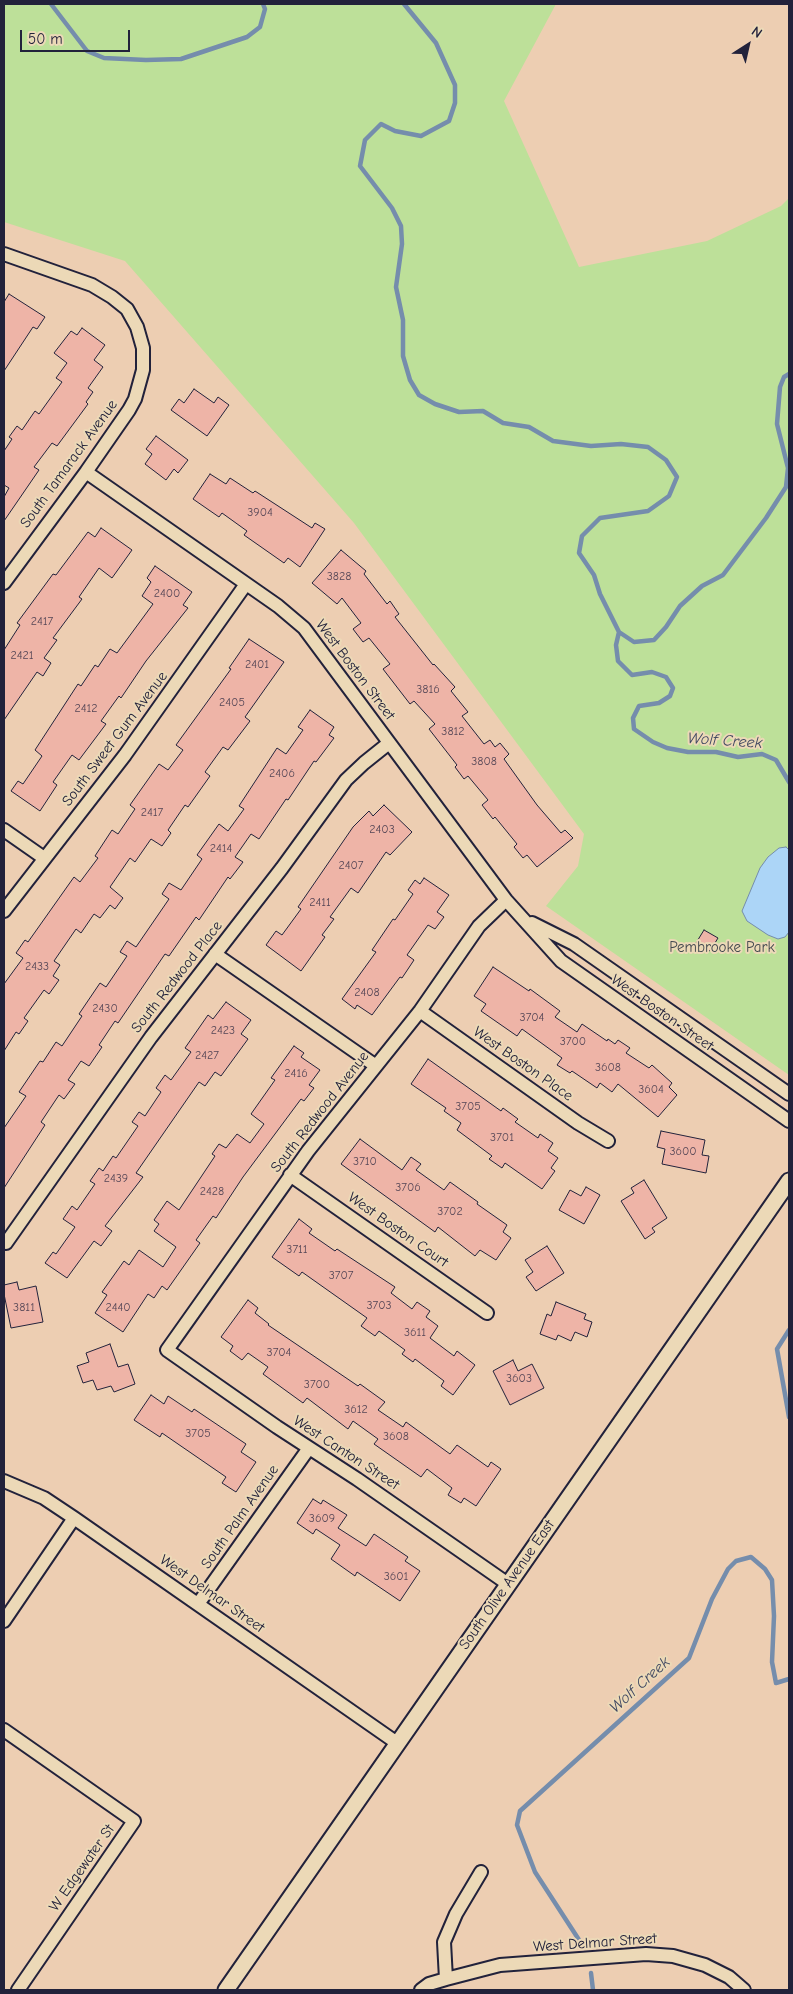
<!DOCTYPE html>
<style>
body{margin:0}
#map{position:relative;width:793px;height:1994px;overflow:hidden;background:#edceb2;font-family:"Comic Neue",sans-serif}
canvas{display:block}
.frame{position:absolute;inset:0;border:5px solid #22223b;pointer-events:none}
.north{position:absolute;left:723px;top:20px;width:50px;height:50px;-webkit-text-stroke:4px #ecd9b7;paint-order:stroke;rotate:35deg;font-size:14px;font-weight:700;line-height:20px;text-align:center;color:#22223b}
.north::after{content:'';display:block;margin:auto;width:18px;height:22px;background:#22223b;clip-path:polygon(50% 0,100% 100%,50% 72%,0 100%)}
.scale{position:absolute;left:20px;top:30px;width:110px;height:22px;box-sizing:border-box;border:2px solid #22223b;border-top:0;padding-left:6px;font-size:15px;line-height:18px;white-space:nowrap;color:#22223b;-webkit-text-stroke:4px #ecd9b7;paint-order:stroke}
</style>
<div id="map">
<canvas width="793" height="1994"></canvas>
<div class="frame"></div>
<div class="north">N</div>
<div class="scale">50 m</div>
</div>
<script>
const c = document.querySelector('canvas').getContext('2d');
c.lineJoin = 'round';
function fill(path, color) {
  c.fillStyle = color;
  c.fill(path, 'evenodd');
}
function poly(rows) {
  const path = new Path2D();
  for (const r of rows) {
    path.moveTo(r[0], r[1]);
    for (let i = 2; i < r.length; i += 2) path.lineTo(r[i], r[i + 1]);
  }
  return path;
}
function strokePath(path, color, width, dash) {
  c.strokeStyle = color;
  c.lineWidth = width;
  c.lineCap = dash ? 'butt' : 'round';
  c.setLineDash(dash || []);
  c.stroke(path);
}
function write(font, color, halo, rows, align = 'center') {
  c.font = font + ' "Comic Neue",sans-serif';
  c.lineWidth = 4;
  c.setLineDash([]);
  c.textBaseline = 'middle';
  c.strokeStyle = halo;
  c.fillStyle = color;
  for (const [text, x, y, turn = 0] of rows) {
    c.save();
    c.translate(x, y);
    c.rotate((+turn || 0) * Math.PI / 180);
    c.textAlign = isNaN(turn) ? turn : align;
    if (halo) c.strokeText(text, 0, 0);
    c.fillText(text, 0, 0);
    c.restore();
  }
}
const green = poly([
 [4,4,556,4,504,101,579,267,707,241,781,206,789,198,789,1075,546,906,578,866,584,834,354,523,125,261,4,222]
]);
const water = poly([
 [786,847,789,850,789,932,785,937,778,939,768,935,747,921,742,911,760,868,768,857,779,848,786,847]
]);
const stream = poly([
 [51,4,87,51,104,58,146,60,181,59,247,37,260,27,265,9,263,4],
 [404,4,436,43,455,85,455,103,449,121,421,136,395,131,381,124,365,140,360,166,392,208,401,226,402,244,396,287,403,320,403,356,410,380,419,395,435,404,459,412,483,411,503,423,529,427,553,441,591,446,621,444,648,447,666,460,677,477,669,496,648,511,600,518,582,536,579,553,594,575,600,594,619,632,634,642,654,640,666,627,680,606,702,586,723,575,766,518,786,487,788,468,777,424,780,387,784,377,789,374],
 [619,632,616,645,618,661,632,675,652,672,666,677,673,688,670,696,659,703,639,706,633,718,634,729,653,742,667,748,688,752,716,752,738,757,762,754,776,760,789,782],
 [789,1330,777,1349,789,1417],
 [583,1946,535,1872,517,1825,520,1811,689,1658,712,1599,728,1569,736,1561,751,1557,765,1569,772,1580,774,1616,772,1662,776,1683,789,1679],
 [591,1973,593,1990]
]);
const building = poly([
 [9,294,45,317,37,329,33,327,4,371,4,302,9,294],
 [82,328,105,345,94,360,103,367,88,388,93,392,86,402,88,404,57,446,52,443,34,467,39,470,4,521,4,497,9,488,4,485,4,451,12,439,9,437,17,426,22,430,35,411,39,414,62,382,56,378,67,363,54,353,71,331,77,335,82,328],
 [194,389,214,403,218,397,229,405,207,436,171,410,179,399,184,403,194,389],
 [156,436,188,460,178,473,174,469,166,480,145,464,152,454,146,449,156,436],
 [210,474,226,484,230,478,253,493,255,491,312,528,315,523,325,529,300,567,288,558,284,563,244,535,247,531,222,513,219,517,193,499,210,474],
 [101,528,132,550,112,578,99,568,79,597,82,599,53,638,57,640,44,658,51,663,43,676,37,672,4,720,4,650,20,625,17,623,53,574,56,575,88,532,95,537,101,528],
 [341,550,366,571,364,574,387,604,390,601,399,614,395,617,433,665,434,664,455,687,451,691,468,712,462,716,484,744,490,740,495,747,500,743,509,754,504,759,537,805,561,833,565,830,573,838,537,867,527,855,523,858,514,847,517,844,495,817,493,819,482,805,488,800,468,776,464,779,455,767,457,765,429,729,435,724,414,701,410,704,383,669,390,664,369,638,363,642,353,629,361,623,342,598,337,604,312,583,341,550],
 [155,566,192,592,183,605,188,608,146,661,121,698,119,696,101,721,106,724,79,760,72,755,53,782,57,785,40,811,11,791,18,781,23,784,42,756,35,750,78,684,81,686,95,665,98,667,110,649,117,653,153,604,142,596,151,582,147,578,155,566],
 [249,639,284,662,245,717,250,721,228,750,223,747,205,772,210,776,188,807,185,805,168,830,171,833,162,846,151,839,135,862,130,858,110,887,123,898,115,909,110,905,100,918,94,914,81,933,76,929,54,961,60,965,53,976,59,980,49,994,44,990,24,1018,28,1021,19,1034,16,1032,4,1051,4,984,23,958,16,953,25,940,28,942,74,877,80,882,98,858,95,856,112,830,118,834,135,809,130,805,159,764,168,770,183,750,176,745,231,669,229,668,249,639],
 [310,710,334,727,329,735,334,738,316,762,314,761,288,800,286,799,259,839,251,834,235,857,243,862,230,879,228,877,199,920,196,917,169,956,165,954,118,1023,115,1021,99,1045,102,1047,89,1066,81,1061,68,1080,75,1084,64,1099,59,1095,41,1122,45,1125,4,1188,4,1128,26,1096,19,1092,40,1061,43,1062,56,1042,62,1046,82,1016,79,1014,100,983,106,987,127,956,120,952,127,941,136,947,169,899,162,894,169,883,181,890,202,859,197,855,219,824,228,831,244,809,239,806,277,748,286,754,303,730,298,727,310,710],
 [384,805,412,832,390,855,386,852,358,893,351,888,330,917,334,919,322,935,325,937,301,971,266,945,276,931,282,935,301,909,298,907,353,827,369,811,373,816,384,805],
 [424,878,449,895,437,912,444,917,435,929,428,925,407,955,414,960,402,978,400,977,372,1015,357,1005,355,1009,342,999,376,952,372,950,393,919,395,920,413,894,408,890,415,880,420,884,424,878],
 [704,930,718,938,710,951,696,943,704,930],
 [493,967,529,991,530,989,560,1011,555,1017,577,1032,582,1024,607,1041,608,1039,615,1044,618,1040,630,1048,626,1053,649,1068,652,1065,672,1083,669,1087,677,1095,658,1117,618,1084,612,1092,600,1083,597,1088,572,1071,570,1073,557,1065,562,1058,522,1029,517,1036,481,1011,486,1004,474,996,493,967],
 [226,1002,251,1020,241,1034,248,1039,221,1076,215,1072,205,1086,199,1082,136,1173,143,1177,105,1226,112,1231,101,1246,94,1241,67,1278,45,1263,53,1252,56,1254,75,1227,63,1219,72,1206,77,1210,95,1184,90,1181,99,1168,103,1171,113,1156,116,1158,138,1126,132,1122,139,1112,145,1116,161,1092,156,1088,165,1075,171,1080,191,1052,185,1048,208,1015,213,1019,226,1002],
 [294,1046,304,1053,301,1057,320,1070,309,1085,314,1088,304,1101,301,1099,243,1177,216,1218,213,1216,196,1240,200,1243,167,1290,162,1286,154,1298,148,1294,123,1332,95,1313,107,1295,102,1292,124,1261,129,1265,139,1250,163,1267,176,1247,154,1231,159,1224,154,1220,167,1201,179,1210,215,1156,212,1154,219,1144,226,1148,237,1134,250,1143,264,1124,251,1114,275,1080,271,1078,294,1046],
 [428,1059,501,1111,503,1108,518,1119,515,1122,538,1138,540,1134,553,1143,548,1151,558,1158,551,1168,555,1171,542,1189,505,1163,502,1168,489,1159,492,1156,457,1130,461,1123,444,1111,446,1108,411,1084,428,1059],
 [661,1131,705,1140,702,1155,709,1156,706,1173,662,1164,665,1149,657,1147,661,1131],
 [360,1139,402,1170,411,1157,421,1164,416,1170,444,1190,450,1182,478,1202,477,1204,507,1225,503,1232,511,1238,496,1260,480,1250,475,1256,438,1227,435,1232,341,1164,360,1139],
 [644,1180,667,1218,652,1228,655,1232,645,1239,621,1201,634,1193,631,1188,644,1180],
 [586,1187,600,1195,584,1224,559,1210,570,1190,581,1196,586,1187],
 [299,1219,312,1229,309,1233,335,1251,337,1249,395,1287,391,1293,412,1309,417,1302,430,1311,426,1317,438,1326,430,1338,454,1356,457,1351,475,1365,453,1395,441,1386,444,1381,415,1359,413,1362,402,1354,405,1350,379,1331,375,1336,361,1326,367,1318,302,1272,299,1276,272,1257,299,1219],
 [547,1246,564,1273,536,1291,526,1277,533,1272,525,1260,547,1246],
 [17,1282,19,1290,36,1286,43,1322,11,1328,4,1294,4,1285,17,1282],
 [248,1300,258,1308,255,1313,269,1324,268,1325,358,1386,360,1384,385,1402,378,1410,403,1427,406,1422,450,1454,457,1445,488,1467,491,1462,501,1469,476,1506,464,1498,461,1503,448,1495,452,1488,427,1469,421,1477,374,1444,378,1439,353,1421,348,1429,307,1398,303,1403,263,1374,268,1367,248,1353,242,1360,230,1351,233,1346,221,1337,248,1300],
 [556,1302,586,1314,584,1319,592,1322,587,1337,575,1332,571,1341,558,1335,556,1340,540,1334,547,1314,551,1316,556,1302],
 [110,1344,118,1367,128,1364,135,1384,114,1392,111,1386,97,1390,93,1380,83,1383,77,1366,89,1362,86,1353,110,1344],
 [513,1360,518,1371,532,1364,544,1388,510,1405,493,1371,513,1360],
 [151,1395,164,1404,168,1396,192,1412,194,1409,246,1444,241,1452,256,1462,236,1492,222,1483,226,1477,162,1433,160,1437,134,1420,151,1395],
 [313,1499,321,1504,323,1500,347,1515,338,1528,366,1546,374,1534,408,1557,405,1561,420,1571,400,1601,357,1572,355,1576,331,1559,340,1545,316,1529,313,1534,297,1523,313,1499]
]);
const minor = poly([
 [4,254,92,285,112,297,127,309,137,327,143,348,143,370,135,399,129,410,86,472,4,583],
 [86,472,278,606,304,628,506,900,561,961,789,1121],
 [4,830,44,858],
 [506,900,479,926,420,1011,308,1151,167,1350,277,1427,357,1479,508,1584],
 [4,911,125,755,246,584],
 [532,923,574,944,789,1094],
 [215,954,376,1066],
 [420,1011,578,1123,608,1141],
 [290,1175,487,1313],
 [4,1241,6,1243,151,1037,282,868,346,780,364,763,389,743],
 [4,1481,44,1498,74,1518,397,1743],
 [198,1604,309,1448],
 [4,1621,74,1518],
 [4,1730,134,1821,18,1990],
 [446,1979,444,1942,456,1914,481,1872],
 [421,1990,429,1984,446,1979,500,1965,646,1954,673,1956,705,1965,729,1977,744,1990]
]);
const tertiary = poly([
 [226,1990,789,1181]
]);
const numberNames = [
 ["3904",260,513],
 ["3828",339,577],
 ["2400",167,594],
 ["2417",42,622],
 ["2421",22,656],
 ["2401",257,665],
 ["3816",428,690],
 ["2405",232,703],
 ["2412",86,709],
 ["3812",453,732],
 ["3808",484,762],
 ["2406",282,774],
 ["2417",152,813],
 ["2403",382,830],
 ["2414",221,849],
 ["2407",351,866],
 ["2411",320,903],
 ["2433",37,967],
 ["2408",367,993],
 ["2430",105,1009],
 ["3704",532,1018],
 ["2423",223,1031],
 ["3700",573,1042],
 ["2427",207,1056],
 ["3608",608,1068],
 ["2416",296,1074],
 ["3604",651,1090],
 ["3705",468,1107],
 ["3701",502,1138],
 ["3600",683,1152],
 ["3710",365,1162],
 ["2439",116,1179],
 ["3706",408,1188],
 ["2428",212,1192],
 ["3702",450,1212],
 ["3711",297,1250],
 ["3707",341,1276],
 ["3703",379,1306],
 ["3811",24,1308],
 ["2440",118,1308],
 ["3611",415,1333],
 ["3704",279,1353],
 ["3603",519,1379],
 ["3700",317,1385],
 ["3612",356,1410],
 ["3705",198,1434],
 ["3608",396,1437],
 ["3609",322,1519],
 ["3601",396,1577]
];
const streetNames = [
 ["South Tamarack Avenue",69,464,-54],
 ["West Boston Street",355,670,53],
 ["South Sweet Gum Avenue",115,739,-53],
 ["South Redwood Place",177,977,-52],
 ["West Boston Street",662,1013,35],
 ["West Boston Place",523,1064,35],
 ["South Redwood Avenue",320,1112,-52],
 ["West Boston Court",398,1230,35],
 ["West Canton Street",346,1453,33],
 ["South Palm Avenue",240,1517,-55],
 ["South Olive Avenue East",507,1585,-55],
 ["West Delmar Street",212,1594,35],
 ["W Edgewater St",82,1868,-55],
 ["West Delmar Street",595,1943,-4]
];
const parkNames = [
 ["Pembrooke Park",722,948]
];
const waterNames = [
 ["Wolf Creek",725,741,4],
 ["Wolf Creek",640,1685,-42]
];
fill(green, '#bde099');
fill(water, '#acd5f7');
strokePath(water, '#758dac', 1);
strokePath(stream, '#758dac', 4.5);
fill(building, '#eeb4a7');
strokePath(building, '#22223b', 1);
strokePath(minor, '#22223b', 16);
strokePath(tertiary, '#22223b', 19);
strokePath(minor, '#ecd9b7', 12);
strokePath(tertiary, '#ecd9b7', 15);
write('12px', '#554656', null, numberNames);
write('15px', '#22223b', '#ecd9b7', streetNames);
write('15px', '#41484e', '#ecd9b7', parkNames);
write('italic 16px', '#3e4661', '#ecd9b7', waterNames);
</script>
